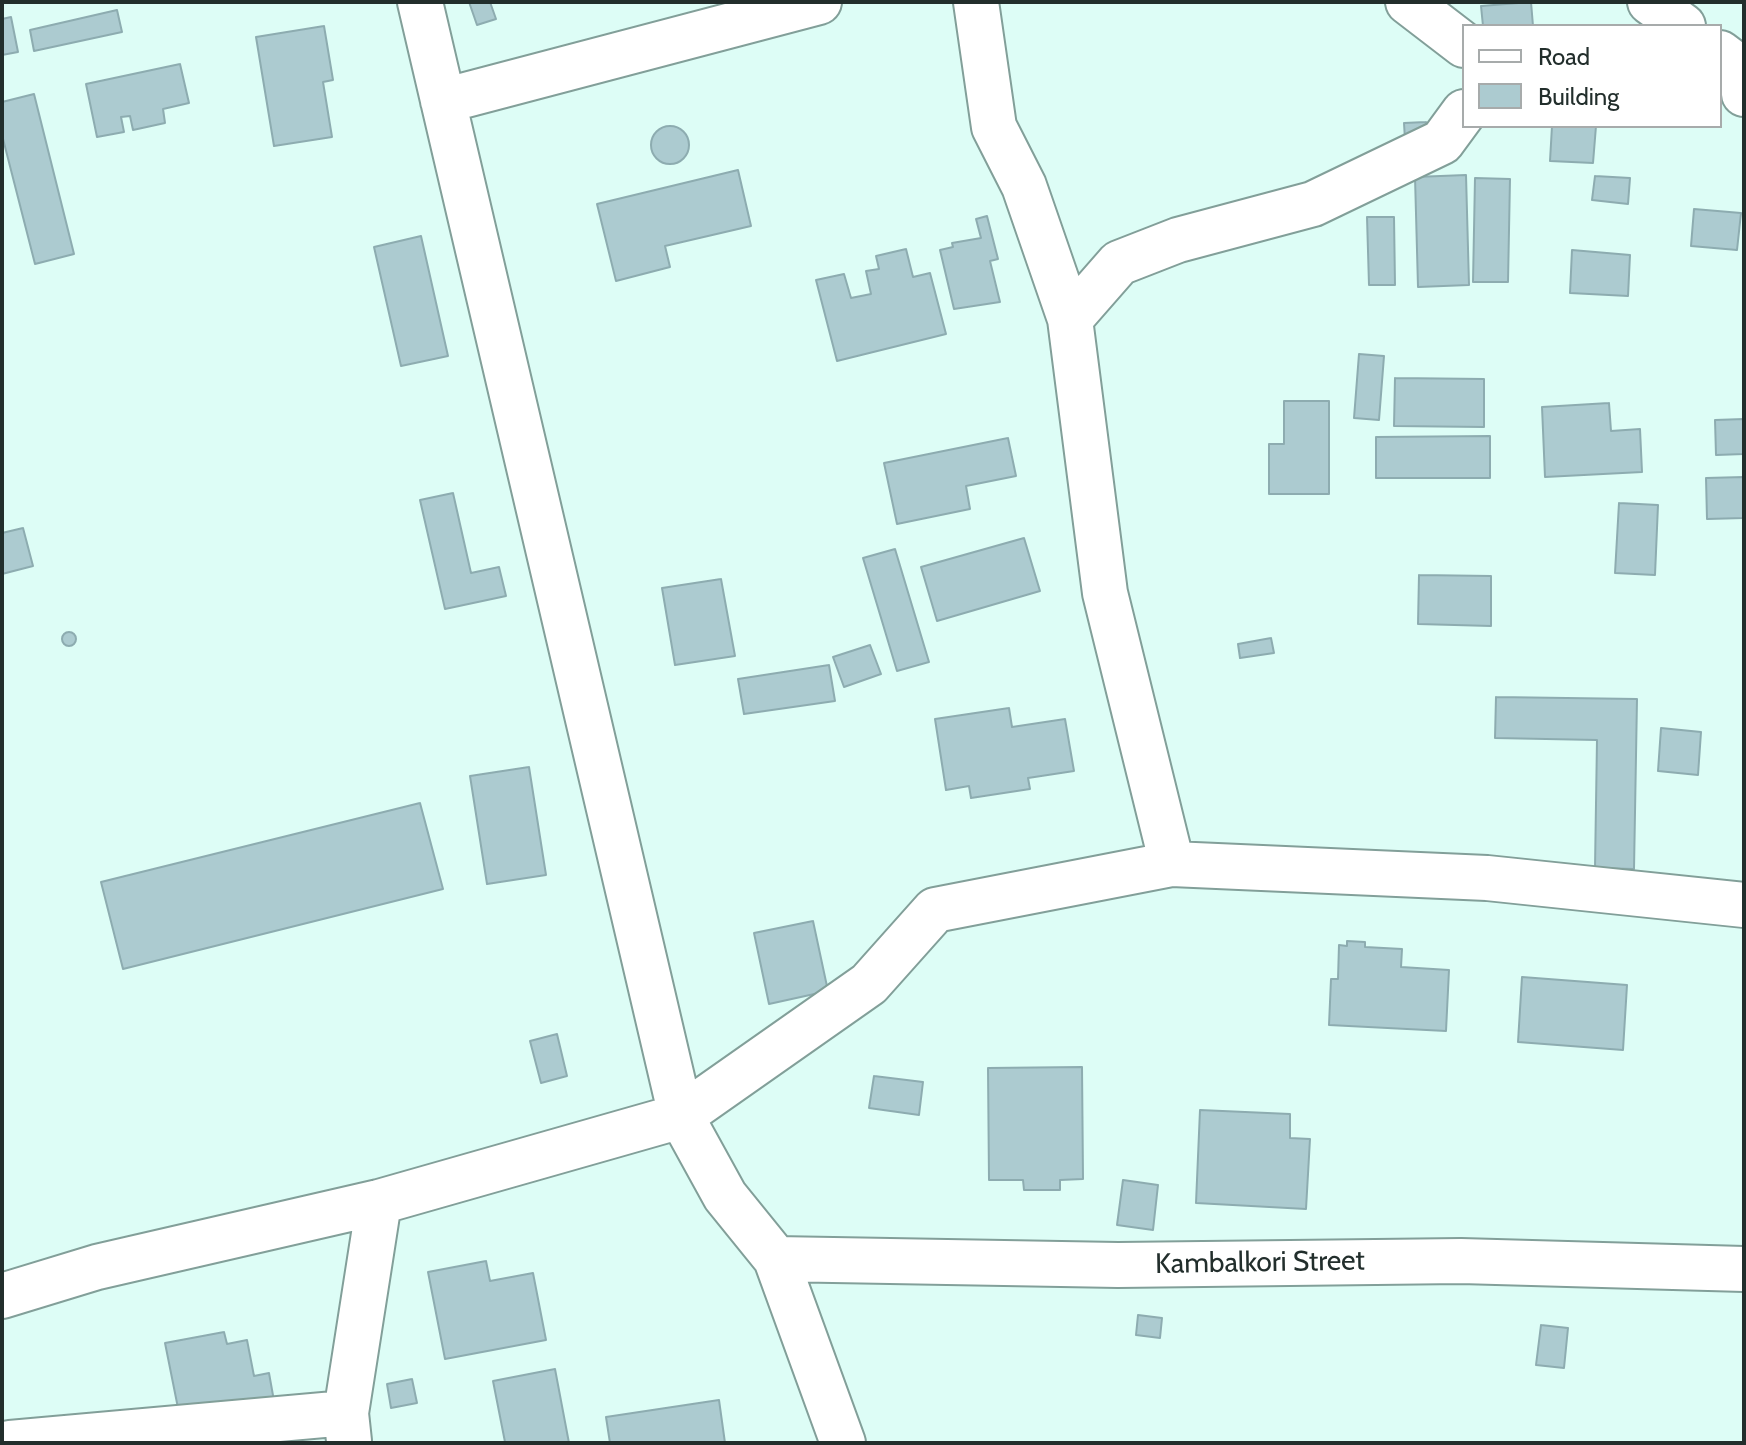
<!DOCTYPE html>
<style>
body{margin:0}
#map{position:relative;width:1746px;height:1445px;overflow:hidden;background:#ddfdf6;font-family:Cabin,sans-serif}
canvas{display:block}
.frame{position:absolute;inset:0;border:4px solid #222e2c;pointer-events:none}
.legend{position:absolute;left:1462px;top:24px;width:260px;height:104px;box-sizing:border-box;background:#fff;border:2px solid #a7abab;margin:0;padding:10px 14px;list-style:none;font-size:24px;color:#222e2c}
.legend li{display:flex;align-items:center;gap:16px;height:40px}
.legend b{width:40px;border:2px solid #a7abab}
</style>
<div id="map">
<canvas width="1746" height="1445"></canvas>
<div class="frame"></div>
<ul class="legend">
<li><b style="height:10px;background:#fff"></b>Road</li>
<li><b style="height:22px;background:#accbd0"></b>Building</li>
</ul>
</div>
<script>
const c = document.querySelector('canvas').getContext('2d');
c.lineJoin = 'round';
function fill(path, color) {
  c.fillStyle = color;
  c.fill(path, 'evenodd');
}
function poly(rows) {
  const path = new Path2D();
  for (const r of rows) {
    if (r.length === 3) {
      path.moveTo(r[0] + r[2], r[1]);
      path.arc(r[0], r[1], r[2], 0, 2 * Math.PI);
      continue;
    }
    path.moveTo(r[0], r[1]);
    for (let i = 2; i < r.length; i += 2) path.lineTo(r[i], r[i + 1]);
  }
  return path;
}
function strokePath(path, color, width, dash) {
  c.strokeStyle = color;
  c.lineWidth = width;
  c.lineCap = dash ? 'butt' : 'round';
  c.setLineDash(dash || []);
  c.stroke(path);
}
function write(font, color, halo, rows, align = 'center') {
  c.font = font + ' Cabin,sans-serif';
  c.lineWidth = 6;
  c.setLineDash([]);
  c.textBaseline = 'middle';
  c.strokeStyle = halo;
  c.fillStyle = color;
  for (const [text, x, y, turn = 0] of rows) {
    c.save();
    c.translate(x, y);
    c.rotate((+turn || 0) * Math.PI / 180);
    c.textAlign = isNaN(turn) ? turn : align;
    if (halo) c.strokeText(text, 0, 0);
    c.fillText(text, 0, 0);
    c.restore();
  }
}
const building = poly([
 [469,2,490,2,496,19,477,25,469,2],
 [1531,2,1533,26,1483,26,1481,6,1531,2],
 [117,10,122,32,34,51,30,30,117,10],
 [11,17,18,52,2,55,2,19,11,17],
 [324,26,333,80,323,82,332,137,274,146,256,37,324,26],
 [180,64,189,103,163,109,165,123,133,130,130,116,121,117,124,132,97,137,86,84,180,64],
 [34,94,74,254,35,264,2,135,2,102,34,94],
 [1426,122,1427,139,1405,140,1404,123,1426,122],
 [1552,126,1596,126,1593,163,1550,161,1552,126],
 [670,145,19],
 [738,170,751,226,665,246,670,267,616,281,597,204,738,170],
 [1466,175,1469,285,1418,287,1415,177,1466,175],
 [1595,176,1630,178,1628,204,1592,200,1595,176],
 [1475,178,1510,179,1508,282,1473,282,1475,178],
 [1694,209,1741,213,1737,250,1691,246,1694,209],
 [987,216,998,259,990,261,1000,302,954,309,940,250,953,247,952,243,981,238,976,219,987,216],
 [1367,217,1394,217,1395,285,1369,285,1367,217],
 [421,236,448,356,401,366,374,247,421,236],
 [906,249,913,277,930,273,946,334,837,361,816,280,844,274,851,298,871,294,866,271,879,269,876,256,906,249],
 [1572,250,1630,255,1628,296,1570,293,1572,250],
 [1359,354,1384,356,1379,420,1354,418,1359,354],
 [1395,378,1484,379,1484,427,1394,426,1395,378],
 [1284,401,1329,401,1329,494,1269,494,1269,444,1284,444,1284,401],
 [1609,403,1611,431,1640,429,1642,472,1545,477,1542,407,1609,403],
 [1744,419,1744,454,1716,455,1715,420,1744,419],
 [1490,436,1490,478,1376,478,1376,437,1490,436],
 [1008,438,1016,476,966,486,970,509,897,524,884,463,1008,438],
 [1744,477,1744,518,1707,519,1706,478,1744,477],
 [453,493,471,573,499,567,506,596,445,609,420,500,453,493],
 [1619,503,1658,505,1655,575,1615,573,1619,503],
 [23,528,33,566,2,574,2,533,23,528],
 [1024,538,1040,591,937,621,921,567,1024,538],
 [895,549,929,662,897,671,863,558,895,549],
 [1419,575,1491,576,1491,626,1418,624,1419,575],
 [721,579,735,656,675,665,662,588,721,579],
 [69,639,7],
 [1271,638,1274,653,1240,658,1238,644,1271,638],
 [870,645,881,674,844,687,833,657,870,645],
 [829,665,835,701,744,714,738,679,829,665],
 [1496,697,1637,699,1634,869,1595,868,1597,740,1495,738,1496,697],
 [1009,708,1012,727,1065,719,1074,771,1028,778,1030,789,971,798,969,786,946,790,935,719,1009,708],
 [1661,728,1701,732,1698,775,1658,771,1661,728],
 [529,767,546,875,487,884,470,776,529,767],
 [420,803,443,889,123,969,101,882,420,803],
 [813,921,828,991,769,1004,754,933,813,921],
 [1347,941,1365,942,1365,947,1402,949,1401,967,1449,970,1446,1031,1329,1025,1331,979,1338,979,1339,945,1347,946,1347,941],
 [1522,977,1627,985,1623,1050,1518,1042,1522,977],
 [557,1034,567,1076,541,1083,530,1041,557,1034],
 [1082,1067,1083,1179,1060,1180,1060,1190,1024,1190,1023,1180,989,1180,988,1068,1082,1067],
 [874,1076,923,1082,919,1115,869,1108,874,1076],
 [1200,1110,1290,1114,1290,1138,1310,1139,1306,1209,1196,1203,1200,1110],
 [1123,1180,1158,1185,1153,1230,1117,1225,1123,1180],
 [486,1261,490,1281,533,1273,546,1340,445,1359,428,1272,486,1261],
 [1138,1315,1162,1318,1160,1338,1136,1335,1138,1315],
 [1541,1325,1568,1328,1564,1368,1536,1365,1541,1325],
 [224,1332,227,1344,247,1340,254,1376,269,1373,274,1401,180,1418,165,1343,224,1332],
 [555,1369,569,1443,499,1443,505,1442,493,1381,555,1369],
 [412,1379,417,1403,391,1408,387,1384,412,1379],
 [719,1400,725,1443,610,1443,606,1417,719,1400]
]);
const minor = poly([
 [420,2,681,1116,725,1196,776,1259,843,1443],
 [976,2,994,127,1024,186,1070,319,1105,593,1172,864],
 [1408,2,1464,45],
 [1650,2,1683,26],
 [1720,53,1728,59,1743,78,1744,94],
 [443,101,819,2],
 [1070,319,1119,263,1178,240,1313,204,1442,142,1464,112],
 [776,1259,1118,1265,1461,1261,1744,1269],
 [2,1296,97,1267,379,1202,681,1116,869,984,935,910,1172,864,1487,878,1744,905],
 [349,1441,346,1413,379,1202],
 [10,1443,346,1413]
]);
const streetNames = [
 ["Kambalkori Street",1260,1263,-1]
];
fill(building, '#accbd0');
strokePath(building, '#8dacb0', 2);
strokePath(minor, '#829f99', 48);
strokePath(minor, '#fff', 44);
write('28px', '#222e2c', '#fff', streetNames);
</script>
